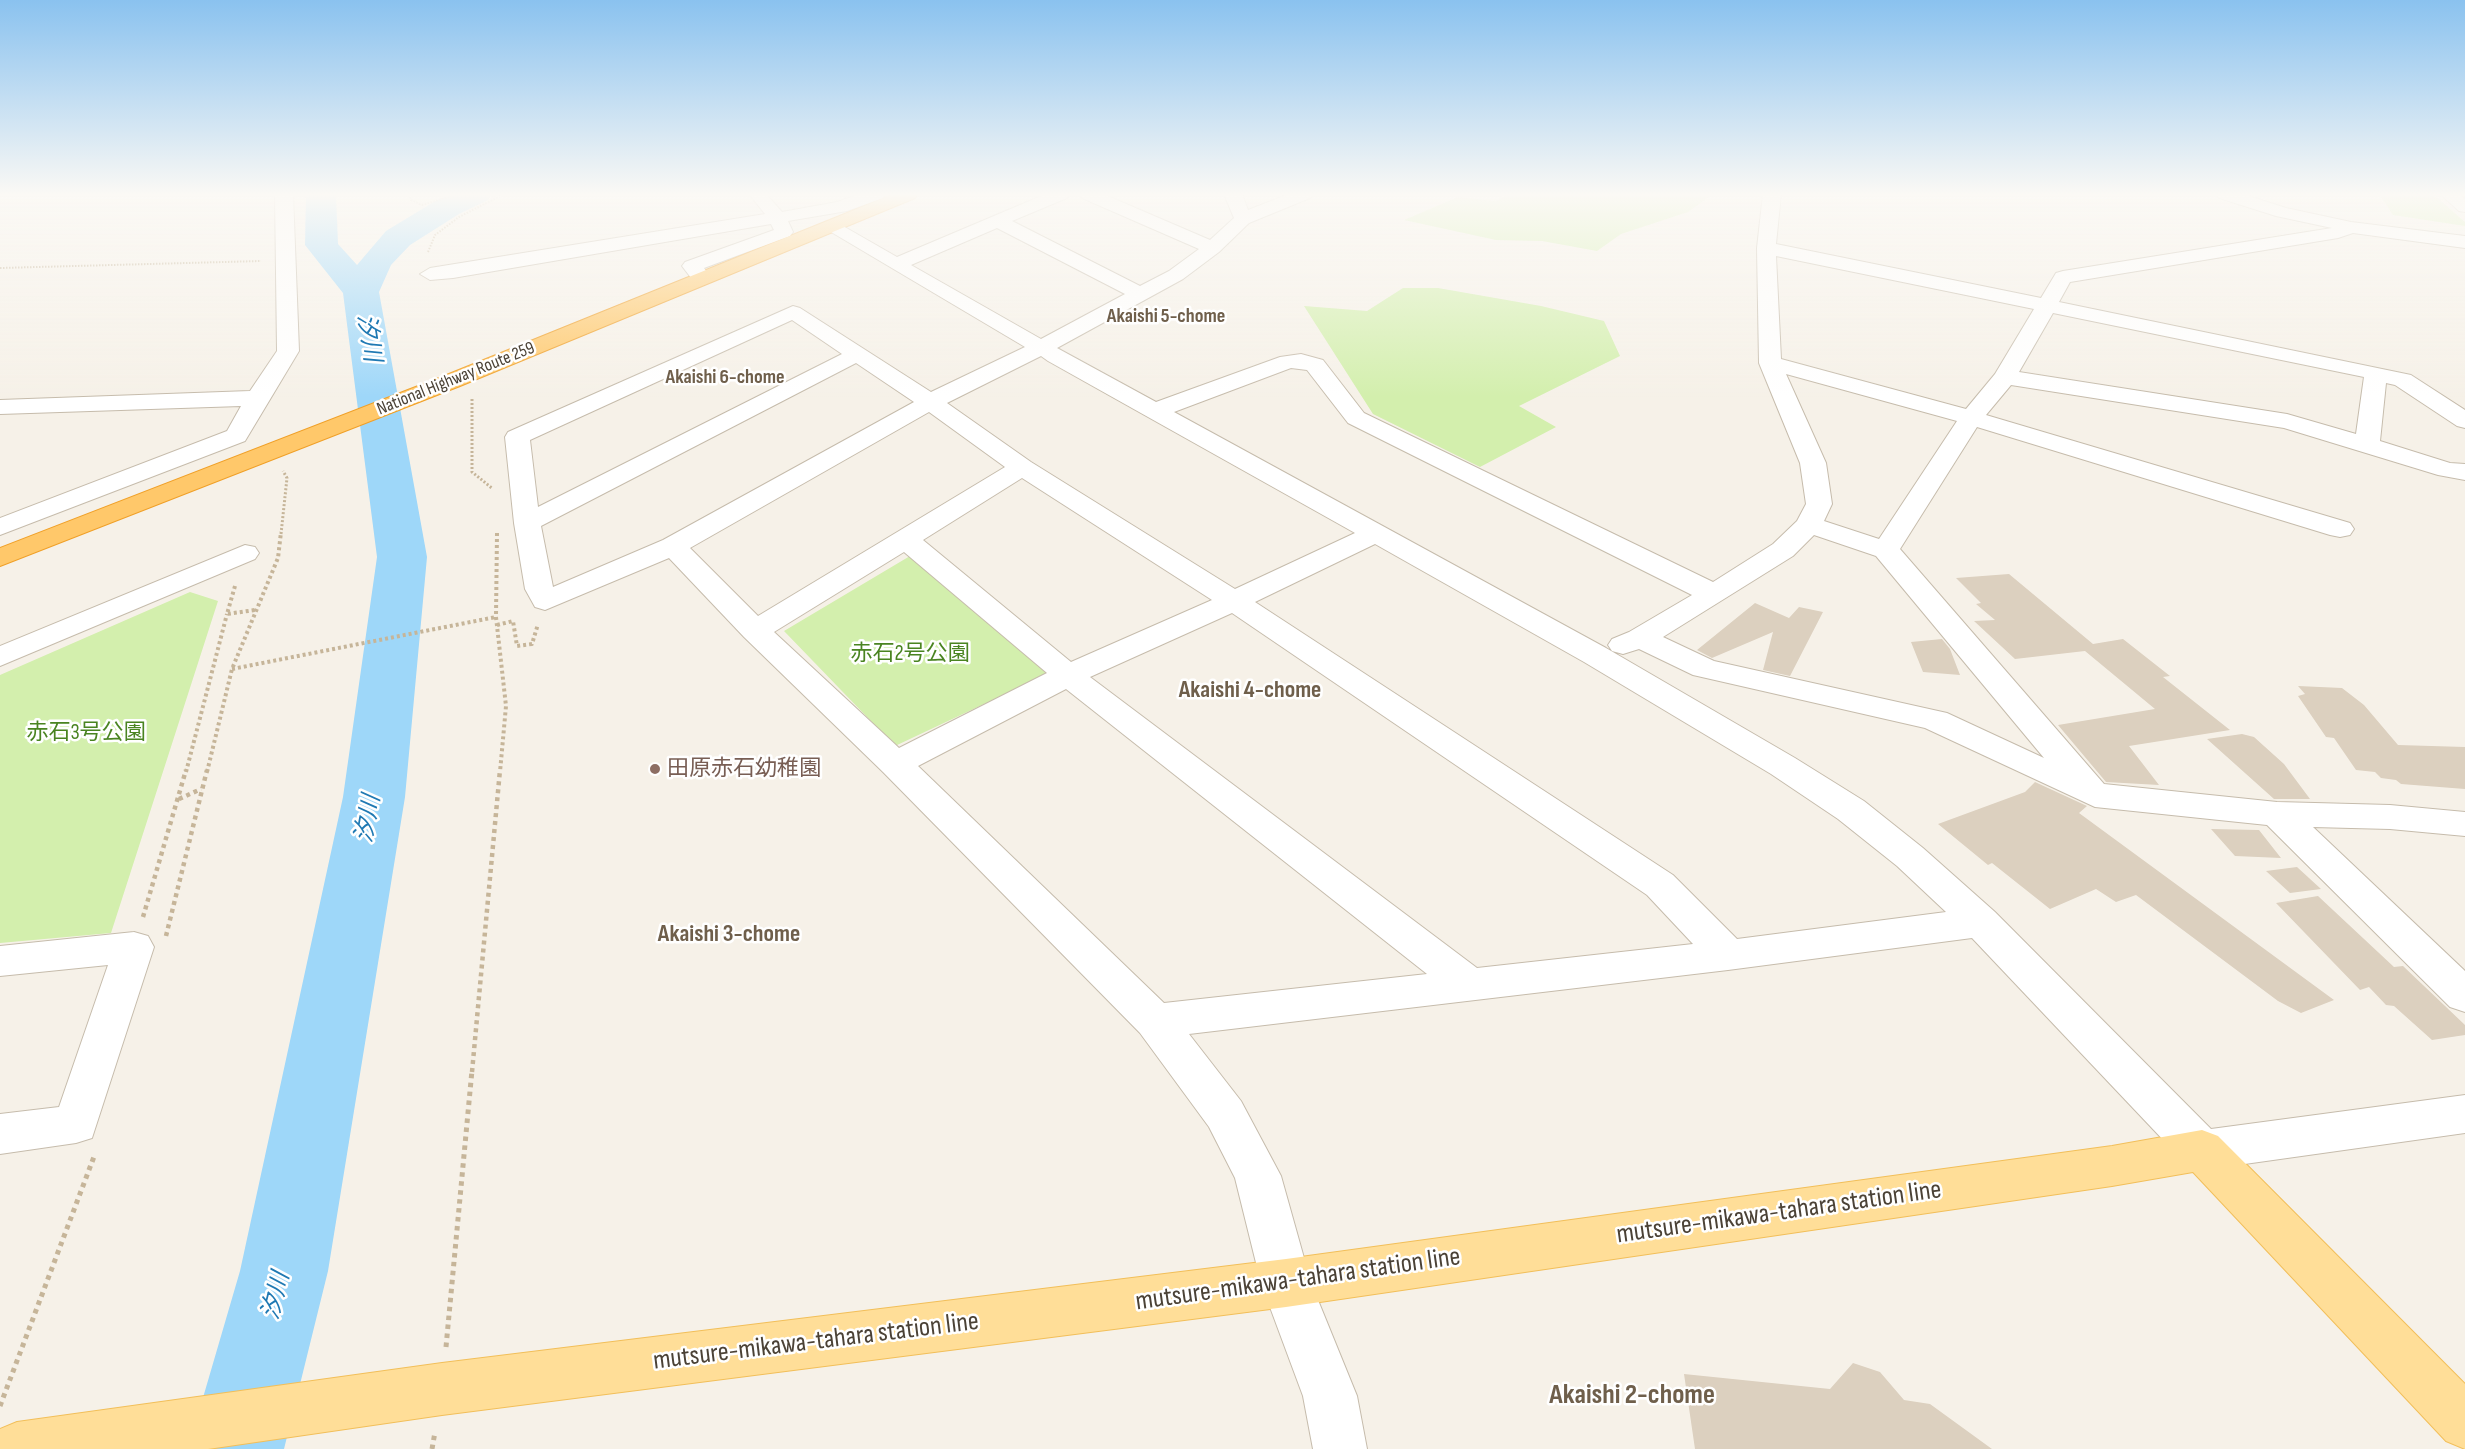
<!DOCTYPE html>
<meta charset="utf-8">
<style>
body{margin:0}
canvas{display:block;background:#f6f1e8}
</style>
<canvas width="2465" height="1449"></canvas>
<script>
const c = document.querySelector('canvas').getContext('2d');
c.lineJoin = 'round';
function fill(path, color) {
  c.fillStyle = color;
  c.fill(path, 'evenodd');
}
function poly(rows) {
  const path = new Path2D();
  for (const r of rows) {
    path.moveTo(r[0], r[1]);
    for (let i = 2; i < r.length; i += 2) path.lineTo(r[i], r[i + 1]);
  }
  return path;
}
function strokePath(path, color, width, dash) {
  c.strokeStyle = color;
  c.lineWidth = width;
  c.lineCap = dash ? 'butt' : 'round';
  c.setLineDash(dash || []);
  c.stroke(path);
}
function write(font, color, halo, rows, align = 'center') {
  c.font = font + ' "Sofia Sans Condensed","Noto Sans JP",sans-serif';
  c.lineWidth = 5;
  c.setLineDash([]);
  c.textBaseline = 'middle';
  c.strokeStyle = halo;
  c.fillStyle = color;
  for (const [text, x, y, turn = 0] of rows) {
    c.save();
    c.translate(x, y);
    c.rotate((+turn || 0) * Math.PI / 180);
    c.textAlign = isNaN(turn) ? turn : align;
    if (halo) c.strokeText(text, 0, 0);
    c.fillText(text, 0, 0);
    c.restore();
  }
}
const green = poly([
 [1507,194,1713,194,1688,212,1621,234,1597,251,1542,241,1496,240,1404,220,1458,197,1496,201],
 [2379,194,2433,194,2465,222,2465,226,2393,215],
 [1403,288,1438,288,1541,306,1604,321,1620,356,1519,406,1556,427,1480,467,1373,414,1304,306,1367,311],
 [910,556,1050,673,895,746,784,631],
 [190,592,218,601,111,933,0,943,0,675]
]);
const river = poly([
 [306,194,336,194,338,244,357,265,386,231,437,200,451,194,492,194,488,200,459,214,410,245,391,265,379,292,427,557,405,797,328,1271,284,1449,188,1449,240,1271,343,797,377,557,343,293,305,245,306,194]
]);
const building = poly([
 [2009,574,2093,644,2123,639,2170,676,2163,677,2230,730,2129,746,2159,785,2106,782,2058,725,2155,709,2085,651,2015,659,1974,621,1995,620,1976,604,1981,603,1956,578],
 [1755,603,1789,618,1799,607,1823,612,1790,676,1763,670,1773,632,1712,658,1697,650],
 [1942,639,1950,649,1960,675,1923,672,1911,642],
 [2298,686,2342,688,2364,705,2398,745,2465,747,2465,789,2401,784,2396,780,2381,778,2375,772,2356,770,2334,738,2326,737,2298,696,2305,694],
 [2242,734,2254,737,2284,764,2310,799,2274,799,2207,739],
 [2035,782,2087,806,2079,813,2334,1000,2301,1013,2278,1001,2136,895,2116,902,2096,889,2050,909,1992,863,1988,865,1938,824,2025,792],
 [2211,829,2259,830,2281,858,2235,856],
 [2297,867,2321,889,2290,893,2266,871],
 [2318,896,2394,967,2403,966,2465,1025,2465,1035,2432,1040,2394,1006,2386,1005,2369,987,2360,990,2276,903],
 [1853,1363,1880,1372,1904,1400,1930,1404,1992,1449,1695,1449,1684,1374,1830,1389]
]);
const pathFar4 = poly([
 [410,194,411,200,422,205,458,194],
 [428,252,435,235,459,217,504,194],
 [0,268,261,261]
]);
const pathFar3 = poly([
 [472,399,472,472,493,489],
 [281,534,287,478,283,471]
]);
const pathFar2 = poly([
 [497,533,496,617,506,706,500,772],
 [235,586,227,614,255,610],
 [497,625,513,621,517,646,532,644,538,624],
 [232,669,496,617],
 [186,772,227,614],
 [207,772,232,669,278,558,281,532]
]);
const pathFar1 = poly([
 [179,799,201,789],
 [143,917,186,770],
 [166,936,207,770],
 [472,1072,500,770]
]);
const path = poly([
 [446,1347,472,1070],
 [0,1406,95,1154],
 [432,1449,435,1432]
]);
const minor = poly([
 [275,194,293,194,299,351,245,441,0,535,0,518,227,431,241,406,0,414,0,400,250,391,277,351,275,194],
 [749,194,766,194,782,212,837,202,860,194,885,194,883,198,847,211,788,221,793,232,790,236,704,268,712,279,702,285,695,283,685,270,682,266,685,262,774,230,771,224,453,278,430,280,420,274,430,268,765,214,749,194],
 [1046,194,1069,194,1067,198,1012,221,1140,286,1169,271,1199,249,1082,198,1080,194,1103,194,1210,240,1234,218,1224,194,1242,194,1248,210,1289,194,1312,194,1310,198,1249,223,1219,252,1183,279,1057,348,1156,402,1280,357,1301,354,1323,360,1364,413,1713,582,1773,544,1797,521,1806,504,1800,463,1759,363,1757,248,1763,194,1781,194,1776,244,2041,298,2056,273,2063,271,2332,228,2276,216,2219,198,2217,194,2243,194,2286,208,2351,222,2465,236,2465,248,2353,233,2338,238,2070,282,2059,302,2411,375,2465,410,2465,428,2457,426,2395,385,2386,383,2380,441,2450,463,2465,464,2465,480,2438,475,2284,428,2011,385,1986,415,2350,523,2354,529,2350,535,2340,537,2330,535,1977,427,1900,549,2104,784,2277,802,2390,805,2465,812,2465,836,2390,829,2313,827,2465,971,2465,1012,2450,1007,2267,825,2095,807,1925,728,1693,675,1639,649,1623,654,1612,651,1608,645,1612,639,1629,632,1692,595,1348,423,1307,370,1291,368,1174,412,1606,648,1795,758,1864,801,1923,848,1995,912,2211,1129,2465,1095,2465,1133,2202,1170,2186,1164,1972,938,1728,970,1189,1034,1241,1101,1281,1176,1311,1283,1357,1396,1367,1449,1313,1449,1303,1396,1261,1283,1235,1178,1209,1127,1140,1033,883,772,744,637,669,558,545,610,535,607,525,589,514,523,505,437,508,432,793,306,800,308,931,392,1025,347,821,226,830,221,836,222,897,257,1046,194],
 [997,228,1125,294,1041,339,911,265,997,228],
 [1776,256,2034,309,1995,374,1966,409,1781,359,1776,256],
 [2053,313,2364,377,2356,434,2287,414,2019,372,2053,313],
 [792,320,842,354,538,507,530,440,792,320],
 [1041,356,1048,361,1355,533,1235,589,1031,462,947,403,1041,356],
 [856,363,914,402,663,540,553,587,541,526,856,363],
 [1786,374,1957,421,1879,539,1824,521,1832,504,1826,463,1786,374],
 [929,412,1005,467,758,616,690,548,929,412],
 [1022,478,1212,600,1071,662,923,540,1022,478],
 [1814,535,1876,556,2044,758,1947,713,1714,661,1663,637,1793,556,1814,535],
 [1375,544,1584,662,1771,774,1838,819,1897,866,1946,912,1737,939,1673,875,1255,602,1375,544],
 [904,552,1047,673,899,748,774,632,904,552],
 [1232,613,1647,895,1693,944,1477,968,1090,677,1232,613],
 [1066,689,1427,974,1164,1003,918,766,1066,689],
 [2440,194,2459,194,2465,199,2465,212,2459,211,2440,194],
 [245,545,255,547,259,553,255,559,0,666,0,646,245,545],
 [134,932,148,936,154,947,92,1138,76,1143,0,1154,0,1114,59,1107,108,965,0,976,0,946,134,932]
]);
const major = poly([
 [2202,1130,2218,1136,2465,1384,2465,1449,2446,1441,2193,1172,2112,1186,1286,1307,442,1415,208,1449,0,1449,0,1429,17,1422,442,1363,1286,1259,2112,1146,2202,1130]
]);
const highway = poly([
 [894,194,917,194,915,198,460,386,0,566,0,548,444,376,894,194]
]);
const markers = [
 [655,769,6,"#8d6e63"]
];
const farStreetnames = [
 ["National Highway Route 259",456,379,-22]
];
const farNeighbourhoodnames = [
 ["Akaishi 5-chome",1166,317],
 ["Akaishi 6-chome",725,378]
];
const parkNames = [
 ["赤石2号公園",910,654],
 ["赤石3号公園",86,733]
];
const educationNames = [
 ["田原赤石幼稚園",667,769]
];
const waterNames = [
 ["汐川",368,338,81],
 ["汐川",369,819,-80],
 ["汐川",277,1296,-76]
];
const neighbourhoodNames = [
 ["Akaishi 4-chome",1250,691],
 ["Akaishi 3-chome",729,935]
];
const nearStreetnames = [
 ["mutsure-mikawa-tahara station line",1779,1213,-8],
 ["mutsure-mikawa-tahara station line",1298,1280,-8],
 ["mutsure-mikawa-tahara station line",816,1342,-7]
];
const nearNeighbourhoodnames = [
 ["Akaishi 2-chome",1632,1396]
];
fill(green, '#d3efad');
fill(river, '#9ed7f9');
fill(building, '#dcd0bf');
strokePath(minor, '#c6bcac', 2);
strokePath(major, '#f2bf5a', 2);
strokePath(highway, '#f0a028', 2);
strokePath(pathFar4, '#c6b599', 2, [1.5, 1.5]);
strokePath(pathFar3, '#c6b599', 3, [2, 2]);
strokePath(pathFar2, '#c6b599', 4, [3, 3]);
strokePath(pathFar1, '#c6b599', 4.5, [4, 4]);
strokePath(path, '#c6b599', 5, [4.5, 4.5]);
fill(minor, '#fff');
fill(major, '#ffde98');
fill(highway, '#ffc86a');
const sky = c.createLinearGradient(0, 0, 0, 397);
sky.addColorStop(0, '#8ac2ef');
sky.addColorStop(0.49, '#fbf9f5');
sky.addColorStop(1, '#fbf9f500');
c.fillStyle = sky;
c.fillRect(0, 0, 2465, 397);
for (const [x, y, r, color] of markers) {
  const dot = new Path2D();
  dot.arc(x, y, r, 0, 2 * Math.PI);
  c.fillStyle = color;
  c.fill(dot);
  strokePath(dot, '#fff', 2);
}
write('18px', '#4b4236', '#fff', farStreetnames);
write('bold 20px', '#6f5f4b', '#fff', farNeighbourhoodnames);
write('22px', '#4a8421', '#fff', parkNames);
write('22px', '#785e54', '#fff', educationNames, 'left');
write('italic 24px', '#1f79b3', '#fff', waterNames);
write('bold 24px', '#6f5f4b', '#fff', neighbourhoodNames);
write('27px', '#4b4236', '#fff', nearStreetnames);
write('bold 28px', '#6f5f4b', '#fff', nearNeighbourhoodnames);
</script>
